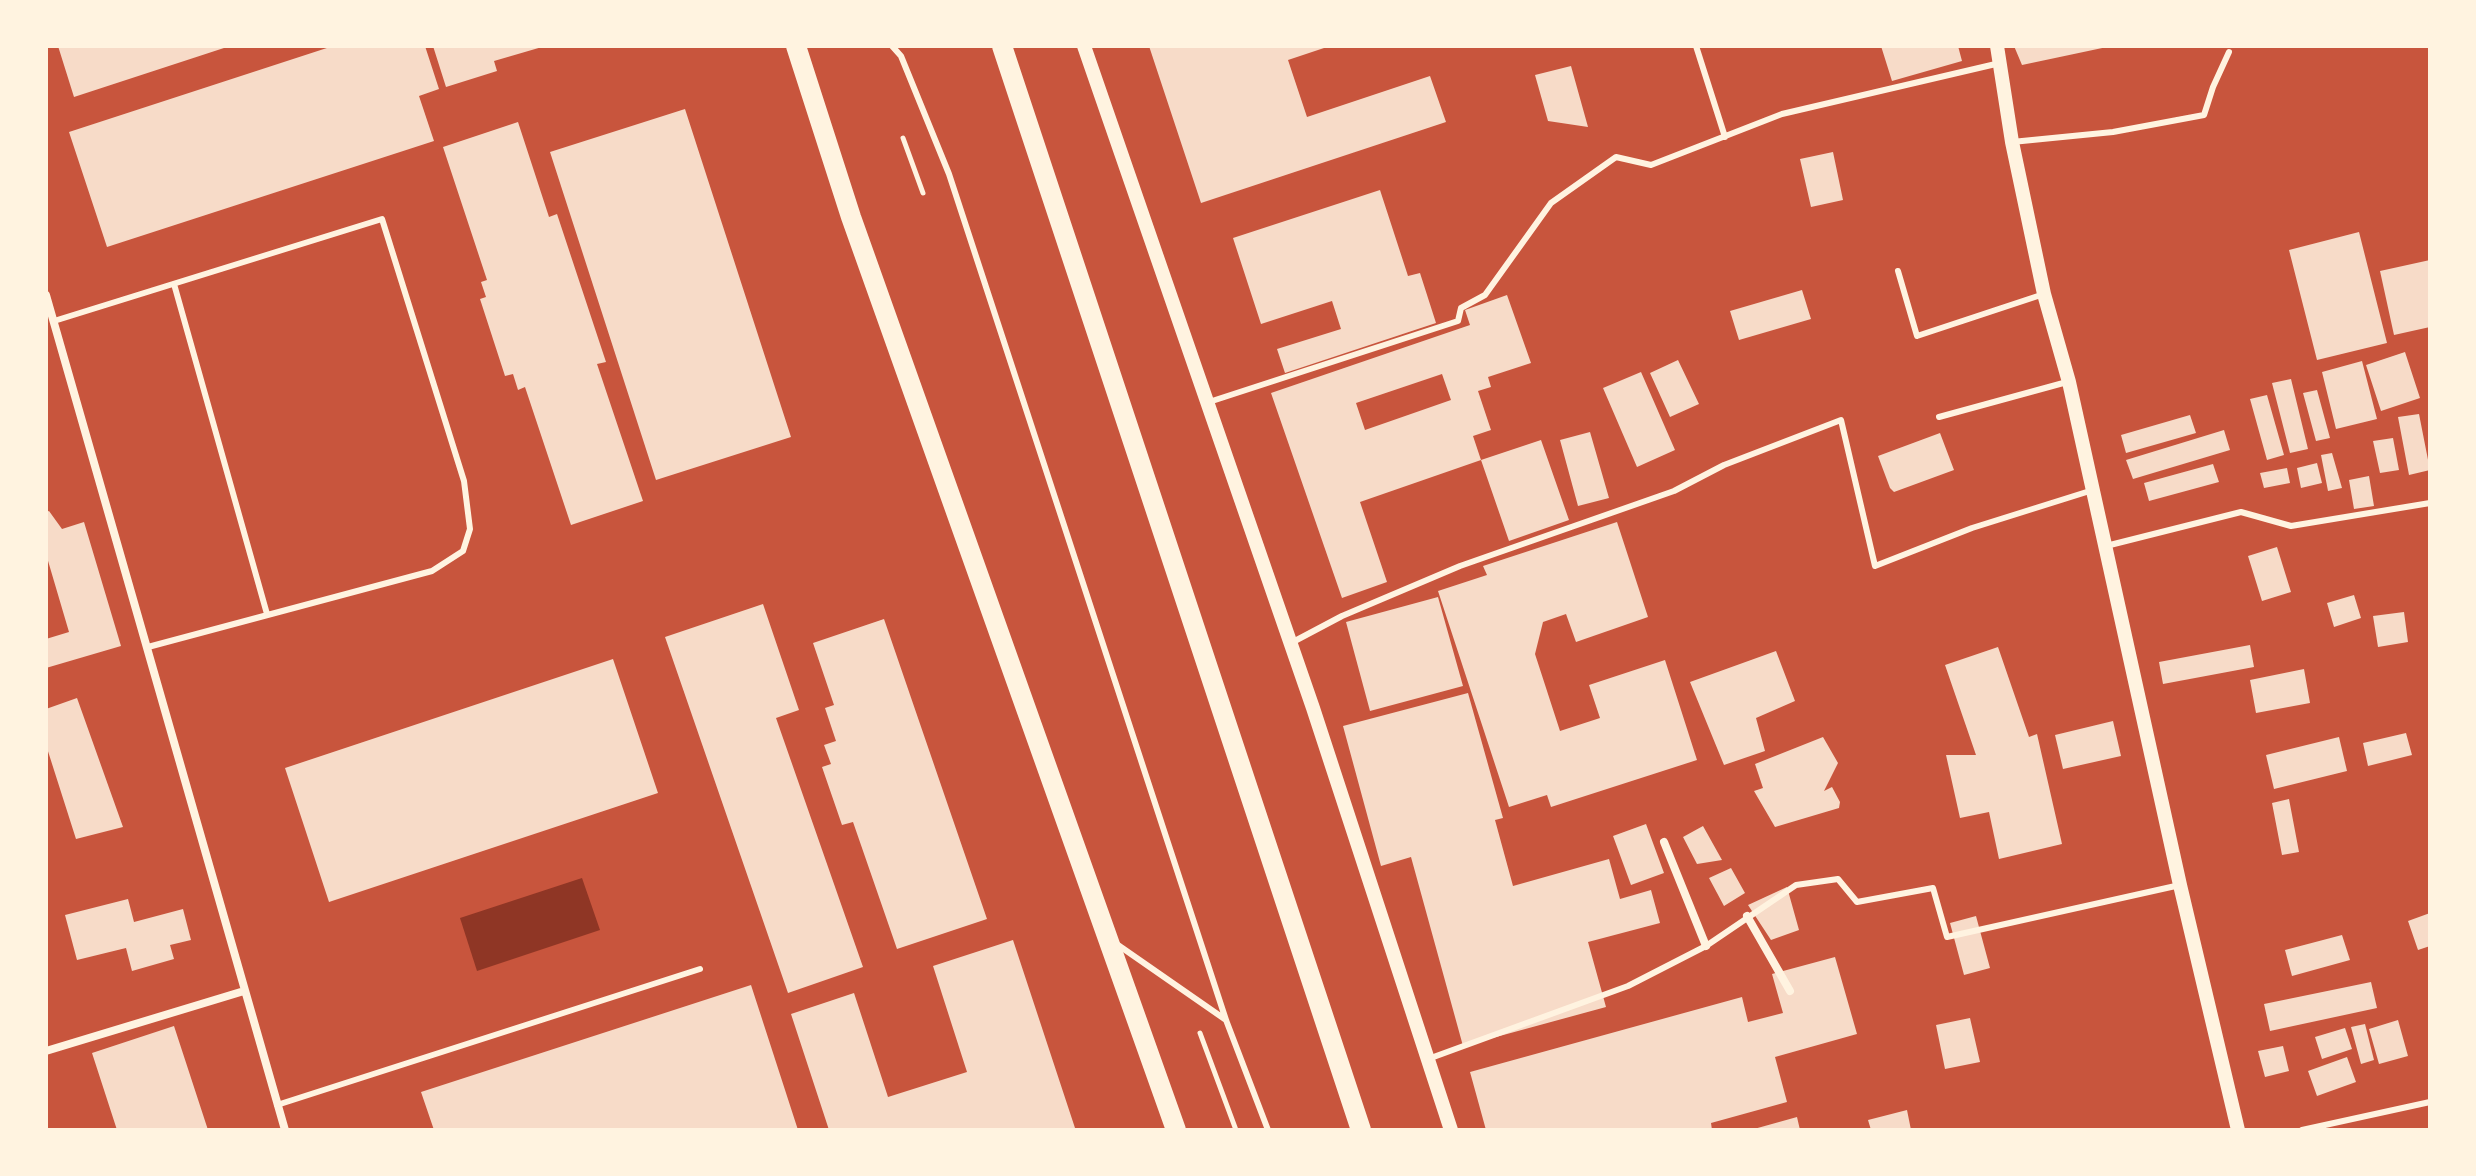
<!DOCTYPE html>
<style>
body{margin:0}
#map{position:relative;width:2476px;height:1176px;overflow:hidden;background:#c8553d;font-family:Mulish,sans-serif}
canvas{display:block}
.frame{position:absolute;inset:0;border:48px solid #fff3e0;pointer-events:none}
</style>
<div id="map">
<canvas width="2476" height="1176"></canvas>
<div class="frame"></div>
</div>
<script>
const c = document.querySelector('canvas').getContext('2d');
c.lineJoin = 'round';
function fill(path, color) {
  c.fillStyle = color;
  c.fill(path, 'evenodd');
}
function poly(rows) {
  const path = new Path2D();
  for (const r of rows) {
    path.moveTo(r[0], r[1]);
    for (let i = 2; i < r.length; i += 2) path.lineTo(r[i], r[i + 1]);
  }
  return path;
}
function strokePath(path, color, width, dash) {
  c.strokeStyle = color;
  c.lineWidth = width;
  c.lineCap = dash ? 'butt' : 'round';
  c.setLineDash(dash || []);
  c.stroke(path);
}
const water = poly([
 [582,878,600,930,477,971,460,918]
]);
const building = poly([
 [58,46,227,46,227,47,74,97],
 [333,46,425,46,439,89,419,96,434,141,107,247,69,132],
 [433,46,541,46,542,47,494,61,497,71,446,87],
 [1149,46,1330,46,1288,60,1307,117,1430,76,1446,122,1201,203],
 [1881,46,1958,46,1962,61,1892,81],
 [2014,46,2107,46,2107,47,2022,65],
 [1571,66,1588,127,1548,121,1535,75],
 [685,109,791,437,656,480,550,152],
 [518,122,549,217,557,214,606,362,597,364,643,501,571,525,525,387,518,390,513,374,505,376,480,299,486,297,481,282,487,280,443,147],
 [1833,152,1843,200,1811,207,1800,159],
 [1380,190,1408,276,1420,273,1436,323,1285,373,1277,349,1341,329,1332,301,1261,324,1233,238],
 [2359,232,2387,343,2317,360,2289,250],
 [2430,260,2430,327,2394,335,2380,271],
 [1802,290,1811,319,1739,340,1730,311],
 [1507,295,1531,363,1488,377,1491,387,1478,391,1491,430,1473,436,1481,460,1360,502,1387,582,1342,598,1271,393,1470,325,1465,310],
 [1442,374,1451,400,1365,430,1356,403],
 [2405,352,2420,398,2381,411,2366,365],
 [1678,360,1699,404,1670,417,1650,373],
 [2362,361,2377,419,2336,429,2322,372],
 [1641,372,1675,450,1637,467,1603,388],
 [2291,379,2308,449,2290,453,2272,383],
 [2317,390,2330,438,2316,441,2303,393],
 [2267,395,2284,455,2267,460,2250,399],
 [2419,414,2430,470,2409,475,2398,417],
 [2190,415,2196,433,2126,453,2121,435],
 [2224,430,2230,450,2133,479,2126,460],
 [1590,432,1609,498,1578,506,1560,440],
 [1940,433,1954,470,1894,492,1890,488,1878,456],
 [2393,438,2399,470,2380,473,2373,441],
 [1541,440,1569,520,1509,541,1481,460],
 [2332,453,2342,488,2328,491,2321,455],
 [2317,463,2322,483,2301,488,2297,468],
 [2213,464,2219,482,2149,501,2144,483],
 [2287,468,2290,483,2264,488,2260,473],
 [2369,476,2374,506,2354,509,2349,480],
 [49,511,62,529,84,522,121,646,46,668,46,639,69,632,46,554,46,512],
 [1617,522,1648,617,1576,642,1566,614,1543,622,1535,654,1560,731,1600,718,1589,685,1665,660,1697,760,1551,807,1547,795,1509,807,1438,591,1487,575,1483,566],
 [2277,547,2291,592,2262,601,2248,556],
 [2354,595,2361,618,2334,627,2327,603],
 [1438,597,1463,686,1370,711,1346,622],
 [763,604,799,710,776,718,863,967,788,993,665,637],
 [2404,612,2408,642,2378,647,2373,616],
 [884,619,987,919,897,949,853,822,842,825,822,767,831,764,824,745,836,741,825,708,834,705,813,643],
 [2250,645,2254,667,2163,684,2159,662],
 [1998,647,2029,737,2037,734,2062,844,1999,859,1989,812,1960,818,1946,755,1976,755,1945,665],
 [1776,651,1795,701,1756,718,1765,751,1724,765,1690,682],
 [613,659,658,793,329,902,285,768],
 [2304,669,2310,703,2256,713,2250,680],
 [1468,693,1503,818,1495,820,1513,886,1609,859,1620,899,1651,890,1660,923,1588,942,1606,1007,1463,1046,1411,857,1381,866,1343,726],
 [77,698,123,827,76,839,46,745,46,709],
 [2113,721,2121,756,2063,769,2055,735],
 [2406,733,2412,755,2368,766,2363,743],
 [1823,737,1838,763,1824,791,1832,787,1840,802,1839,808,1775,827,1754,791,1763,788,1755,764],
 [2339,737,2347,771,2274,789,2266,755],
 [2289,799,2299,852,2282,855,2272,803],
 [1646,824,1664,873,1631,885,1613,836],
 [1703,826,1722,860,1697,864,1683,837],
 [1731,868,1745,893,1724,906,1709,878],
 [1787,887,1799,930,1771,940,1748,905],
 [128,899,134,922,183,909,191,940,170,945,174,959,132,971,126,948,77,960,65,915],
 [2430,913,2430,946,2418,950,2408,921],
 [1976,916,1990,968,1964,975,1950,923],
 [2342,935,2350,960,2292,976,2285,950],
 [1013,940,1075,1128,829,1130,791,1014,854,993,888,1097,967,1072,933,966],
 [1835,957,1857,1034,1775,1057,1787,1102,1711,1123,1712,1130,1486,1130,1470,1072,1742,997,1748,1022,1783,1013,1772,974],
 [2371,982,2377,1008,2270,1031,2264,1004],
 [751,985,798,1130,434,1130,421,1092],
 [1970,1018,1980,1062,1945,1069,1936,1025],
 [2398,1020,2408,1056,2379,1064,2369,1029],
 [2365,1024,2374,1060,2361,1064,2351,1027],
 [174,1026,208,1130,117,1130,92,1053],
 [2345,1028,2352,1049,2322,1059,2315,1037],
 [2283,1046,2289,1071,2265,1077,2258,1051],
 [2347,1057,2356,1082,2317,1096,2308,1071],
 [1907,1110,1911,1130,1871,1130,1868,1120],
 [1797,1117,1800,1130,1754,1130,1754,1129]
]);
const path = poly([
 [903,138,923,193],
 [1200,1033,1236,1130]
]);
const service = poly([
 [892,46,901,56,949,174,1226,1020,1268,1130],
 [1696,46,1725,137],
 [2012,142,2113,132,2204,115,2213,87,2229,52],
 [1898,271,1917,336,2044,294],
 [174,284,267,614],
 [54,321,382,219,464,481,470,529,463,551,432,571,148,647],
 [1209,402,1458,321,1461,308,1485,295,1551,203,1616,157,1651,165,1782,114,2000,63],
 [1939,417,2067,382],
 [2106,546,2241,512,2291,526,2430,503],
 [1291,643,1342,616,1460,566,1674,491,1724,465,1841,420,1875,566,1972,528,2093,490],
 [1118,945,1226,1020],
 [1428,1059,1628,986,1706,946,1796,885,1838,879,1857,902,1933,888,1947,937,2180,885],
 [277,1105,700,969],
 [2302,1130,2430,1102]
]);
const minor = poly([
 [46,295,285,1130],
 [1664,842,1706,946],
 [1747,916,1790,991],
 [46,1051,244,991]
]);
const tertiary = poly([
 [1084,46,1313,708,1451,1130],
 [1997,46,2012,142,2044,294,2069,382,2180,885,2238,1130]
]);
const primary = poly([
 [796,46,851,217,1176,1130],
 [1002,46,1361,1130]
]);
fill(water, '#8f3625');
fill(building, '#f7dbc8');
strokePath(path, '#fff3e0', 5);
strokePath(service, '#fff3e0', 6);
strokePath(minor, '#fff3e0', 8);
strokePath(tertiary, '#fff3e0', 14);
strokePath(primary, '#fff3e0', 20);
</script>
